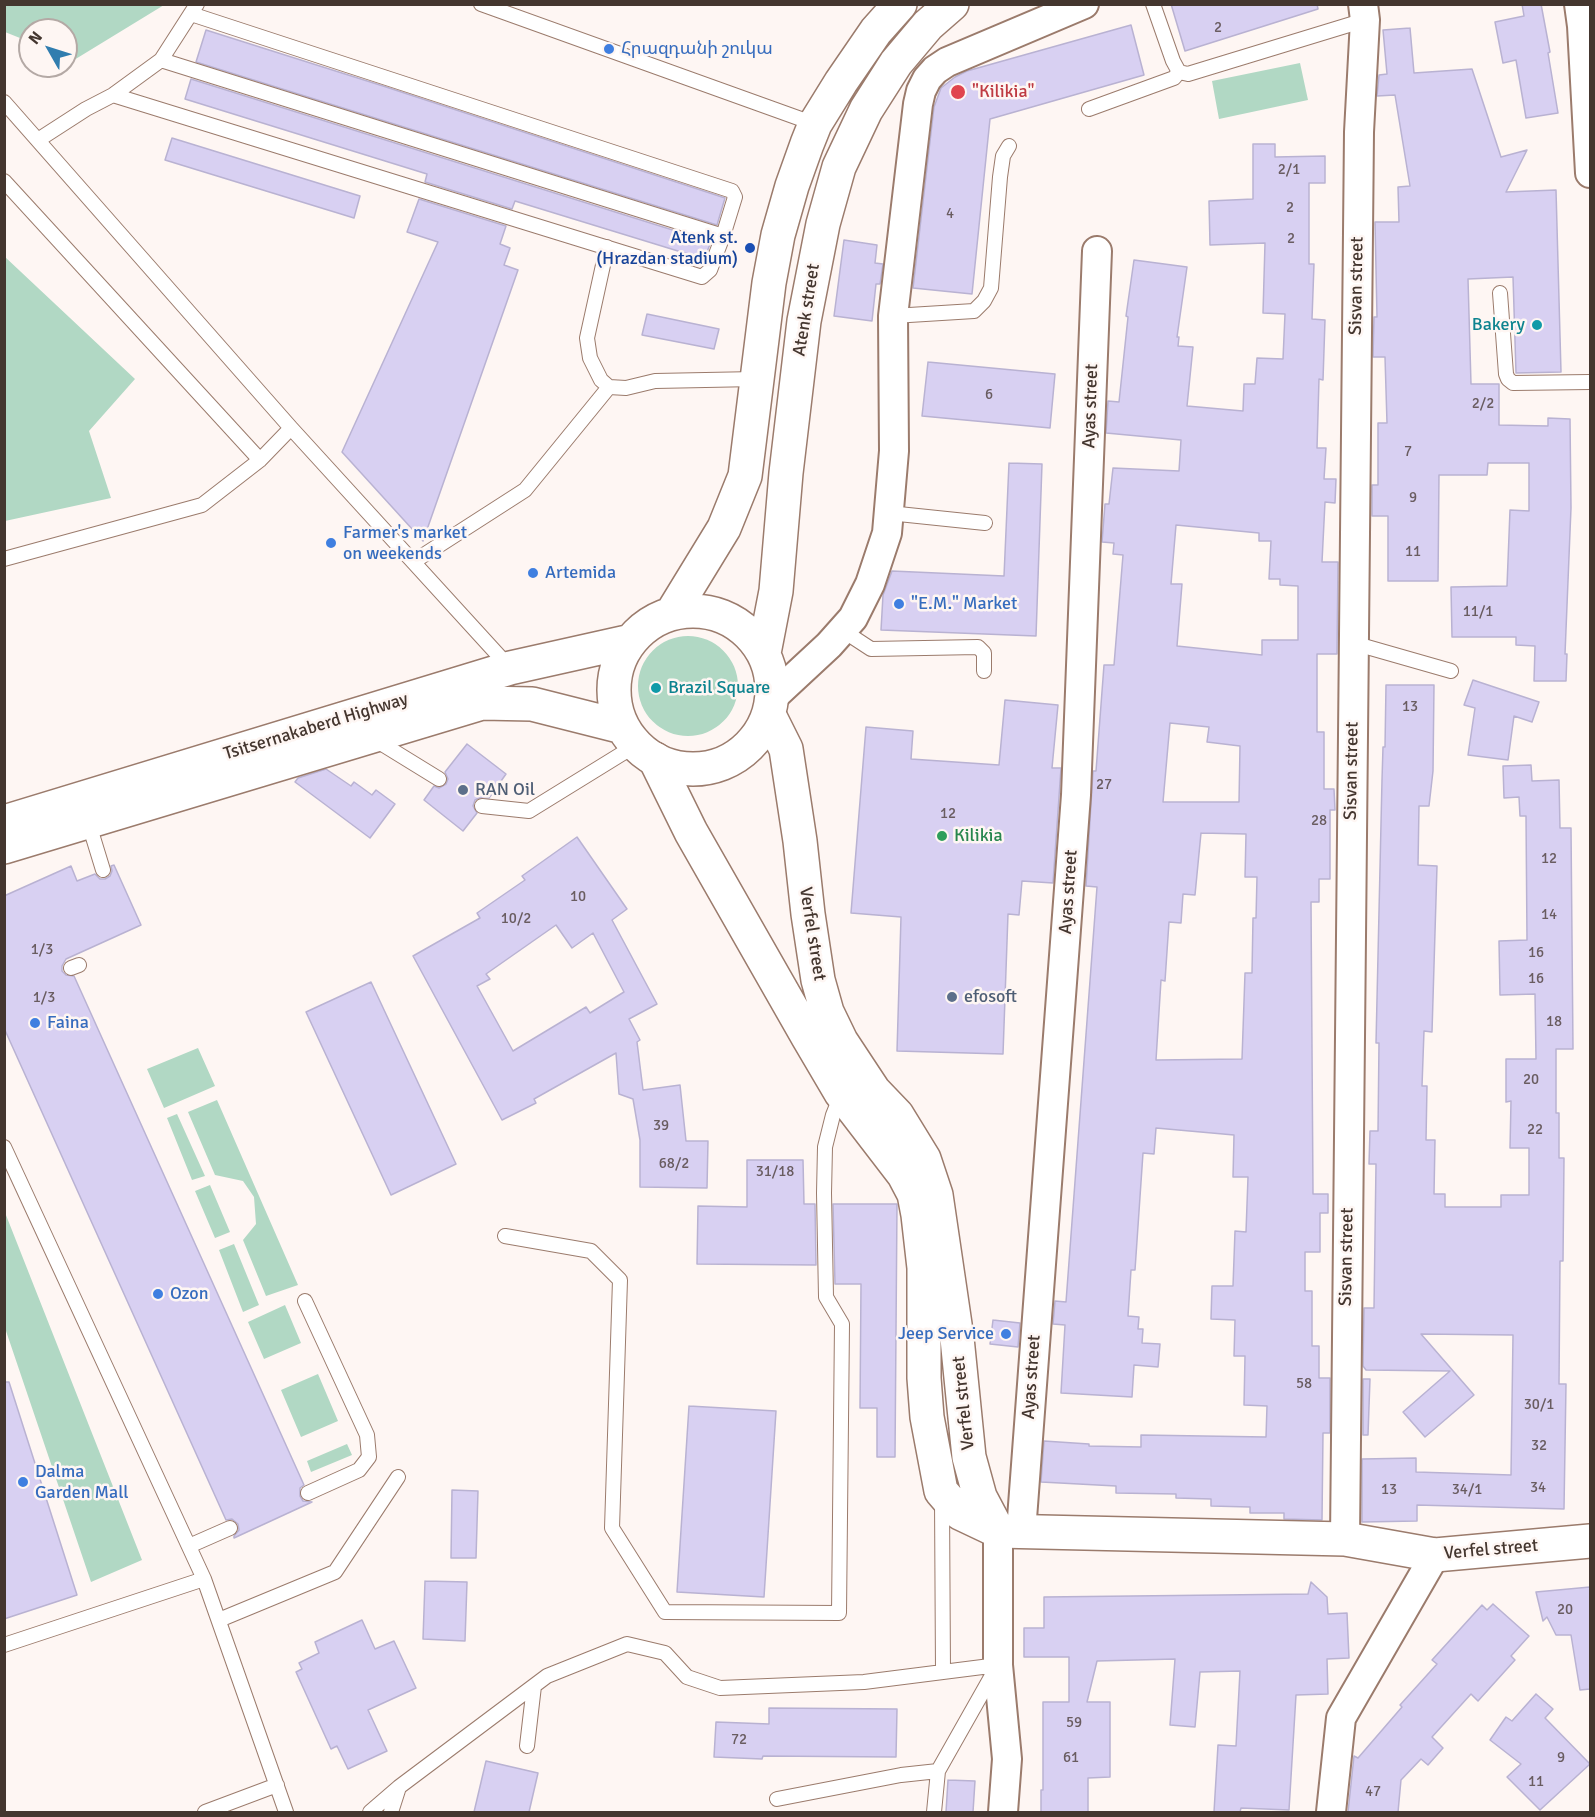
<!DOCTYPE html>
<meta charset="utf-8">
<style>
body{margin:0}
#map{position:relative;width:1595px;height:1817px;overflow:hidden;background:#fef6f3;font-family:Signika,sans-serif}
canvas{display:block}
.frame{position:absolute;inset:0;border:6px solid #44362f;pointer-events:none}
.north{position:absolute;left:18px;top:18px;width:60px;height:60px;box-sizing:border-box;background:#fef6f3;border:2px solid #b4a9a5;border-radius:50%;rotate:309deg;font-size:16px;font-weight:700;line-height:24px;text-align:center;color:#44362f}
.north::after{content:'';display:block;margin:auto;width:21px;height:27px;background:#307daf;clip-path:polygon(50% 0,100% 100%,50% 72%,0 100%)}
</style>
<div id="map">
<canvas width="1595" height="1817"></canvas>
<div class="frame"></div>
<div class="north">N</div>
</div>
<script>
const c = document.querySelector('canvas').getContext('2d');
c.lineJoin = 'round';
function fill(path, color) {
  c.fillStyle = color;
  c.fill(path, 'evenodd');
}
function poly(rows) {
  const path = new Path2D();
  for (const r of rows) {
    if (r.length === 3) {
      path.moveTo(r[0] + r[2], r[1]);
      path.arc(r[0], r[1], r[2], 0, 2 * Math.PI);
      continue;
    }
    path.moveTo(r[0], r[1]);
    for (let i = 2; i < r.length; i += 2) path.lineTo(r[i], r[i + 1]);
  }
  return path;
}
function strokePath(path, color, width, dash) {
  c.strokeStyle = color;
  c.lineWidth = width;
  c.lineCap = dash ? 'butt' : 'round';
  c.setLineDash(dash || []);
  c.stroke(path);
}
function write(font, color, halo, rows, align = 'center') {
  c.font = font + ' Signika,"Noto Sans Armenian",sans-serif';
  c.lineWidth = 5;
  c.setLineDash([]);
  c.textBaseline = 'middle';
  c.strokeStyle = halo;
  c.fillStyle = color;
  for (const [text, x, y, turn = 0] of rows) {
    c.save();
    c.translate(x, y);
    c.rotate((+turn || 0) * Math.PI / 180);
    c.textAlign = isNaN(turn) ? turn : align;
    if (halo) c.strokeText(text, 0, 0);
    c.fillText(text, 0, 0);
    c.restore();
  }
}
const green = poly([
 [4,5,5,4,164,5,74,60,66,57,66,30,30,30,30,42,5,32],
 [1300,63,1308,100,1219,119,1212,81],
 [4,256,135,379,89,431,111,498,5,521],
 [688,686,50],
 [198,1048,215,1086,164,1108,147,1069],
 [217,1100,298,1285,266,1296,243,1240,256,1224,254,1197,243,1181,215,1175,188,1112],
 [177,1114,205,1176,192,1180,167,1118],
 [210,1185,230,1232,215,1238,195,1191],
 [4,1210,142,1560,91,1582,5,1328],
 [234,1244,259,1305,243,1312,219,1250],
 [285,1305,301,1343,264,1359,248,1322],
 [318,1374,338,1421,301,1437,281,1390],
 [347,1444,352,1455,311,1472,307,1461]
]);
const building = poly([
 [1171,4,1317,4,1318,9,1185,51,1171,4],
 [1522,4,1541,4,1550,52,1548,53,1558,113,1526,118,1516,60,1503,63,1495,22,1524,16,1522,4],
 [1131,25,1144,75,990,119,972,294,913,288,934,107,941,88,955,77,967,71,1131,25],
 [1410,28,1414,73,1472,69,1501,157,1527,150,1506,192,1556,190,1561,372,1516,373,1513,277,1468,279,1471,384,1499,384,1499,425,1548,426,1548,418,1570,419,1571,508,1565,654,1567,654,1566,681,1534,681,1535,646,1516,645,1516,637,1452,637,1451,587,1507,586,1510,510,1529,511,1529,463,1488,463,1487,475,1439,475,1438,581,1388,581,1388,516,1372,516,1372,485,1378,485,1378,423,1387,423,1385,357,1373,357,1374,317,1377,317,1375,222,1399,222,1398,187,1410,186,1395,95,1377,96,1379,75,1387,74,1383,30,1410,28],
 [206,30,383,86,725,198,717,225,196,62,206,30],
 [191,79,711,242,704,259,515,201,512,209,425,182,427,174,185,99,191,79],
 [172,138,360,196,354,218,165,160,172,138],
 [1253,144,1275,144,1275,157,1325,156,1325,183,1309,183,1309,264,1314,264,1312,319,1325,320,1323,380,1319,379,1317,448,1326,448,1324,479,1336,479,1335,503,1325,502,1322,562,1338,562,1337,654,1317,654,1317,732,1324,732,1324,789,1334,789,1335,810,1330,810,1330,879,1319,879,1319,902,1311,902,1313,1194,1328,1194,1328,1213,1320,1213,1320,1252,1305,1252,1305,1291,1312,1291,1312,1346,1319,1346,1319,1378,1330,1378,1330,1433,1323,1433,1322,1520,1284,1519,1284,1513,1250,1513,1250,1507,1211,1506,1211,1499,1176,1498,1176,1494,1116,1493,1116,1486,1041,1482,1044,1441,1089,1444,1089,1446,1141,1447,1141,1435,1266,1437,1267,1406,1244,1405,1245,1356,1234,1356,1235,1320,1211,1319,1212,1286,1233,1286,1235,1231,1246,1232,1248,1177,1233,1177,1234,1135,1156,1128,1154,1154,1143,1153,1135,1270,1131,1270,1128,1316,1139,1317,1138,1329,1143,1329,1142,1343,1160,1344,1158,1367,1134,1365,1132,1397,1061,1393,1065,1325,1053,1324,1055,1301,1066,1302,1097,887,1086,886,1093,771,1096,771,1104,665,1114,665,1123,555,1113,554,1114,543,1102,542,1105,504,1109,504,1113,468,1179,471,1181,440,1106,433,1108,401,1119,402,1128,317,1126,316,1134,260,1187,267,1177,337,1179,337,1178,346,1193,347,1187,406,1243,411,1244,384,1255,384,1257,358,1283,359,1285,314,1263,313,1265,243,1210,245,1209,201,1253,199,1253,144],
 [1176,525,1259,533,1259,541,1271,541,1269,579,1280,579,1280,585,1298,586,1298,640,1262,640,1262,655,1177,646,1182,584,1171,584,1176,525],
 [1170,723,1209,727,1207,742,1240,746,1239,802,1163,802,1170,723],
 [1201,833,1246,834,1245,877,1257,877,1256,918,1253,918,1252,973,1245,973,1242,1059,1156,1060,1161,980,1165,981,1169,922,1181,923,1183,894,1195,895,1201,833],
 [419,199,506,226,500,244,510,248,504,265,518,270,423,541,342,452,438,242,407,232,419,199],
 [844,240,877,245,875,263,883,264,880,284,876,284,872,321,834,316,844,240],
 [647,314,719,329,714,349,642,335,647,314],
 [928,362,1055,374,1050,428,922,416,928,362],
 [1009,463,1042,464,1036,636,881,630,883,595,892,571,1004,576,1009,463],
 [1473,680,1539,702,1532,722,1514,716,1508,760,1468,755,1475,708,1464,705,1473,680],
 [1386,685,1434,685,1433,771,1429,806,1419,806,1418,865,1437,866,1432,1032,1424,1031,1422,1086,1427,1086,1426,1140,1435,1140,1434,1194,1445,1194,1445,1207,1501,1207,1501,1195,1529,1195,1529,1148,1510,1148,1511,1101,1506,1102,1506,1059,1536,1059,1535,994,1500,995,1499,941,1527,940,1526,816,1520,816,1519,797,1504,798,1503,766,1531,765,1532,781,1559,780,1560,828,1571,828,1573,1049,1556,1049,1556,1113,1559,1113,1559,1158,1564,1158,1563,1261,1560,1261,1559,1384,1566,1384,1564,1509,1417,1505,1417,1521,1362,1522,1362,1459,1416,1458,1416,1472,1511,1475,1513,1335,1421,1334,1474,1395,1425,1437,1403,1412,1450,1371,1366,1370,1363,1366,1364,1308,1374,1308,1376,1164,1369,1164,1370,1131,1378,1131,1379,1043,1376,1043,1382,780,1383,747,1385,747,1386,685],
 [1005,700,1058,705,1052,768,1061,768,1053,883,1022,881,1019,915,1008,914,1003,1054,897,1051,901,917,851,913,866,727,913,731,911,759,999,765,1005,700],
 [467,744,506,774,489,798,479,798,475,800,473,806,477,813,463,831,424,800,434,786,439,788,446,784,448,779,445,772,467,744],
 [326,769,351,786,354,782,372,795,376,790,395,804,370,838,295,782,298,778,326,769],
 [577,837,627,909,612,920,657,1004,629,1019,640,1040,637,1042,643,1090,680,1085,686,1141,708,1141,707,1188,640,1187,640,1140,633,1099,619,1094,616,1053,534,1099,536,1103,502,1120,413,956,480,918,477,913,525,880,522,876,577,837],
 [556,925,572,948,593,933,624,992,590,1013,586,1007,513,1051,477,986,490,979,486,974,556,925],
 [114,865,141,925,66,959,62,966,62,971,66,975,74,976,304,1485,300,1488,300,1496,303,1501,312,1502,234,1538,234,1536,239,1530,238,1524,232,1519,226,1520,4,1028,4,896,71,866,77,881,95,874,100,879,105,879,110,876,112,871,111,866,114,865],
 [371,982,456,1164,391,1195,306,1012,371,982],
 [747,1160,803,1160,804,1204,815,1204,816,1265,697,1264,698,1206,747,1207,747,1160],
 [833,1204,897,1204,895,1457,877,1457,877,1408,860,1408,861,1284,835,1284,833,1204],
 [993,1320,1020,1323,1018,1347,990,1344,993,1320],
 [1363,1379,1370,1379,1368,1435,1363,1435,1363,1379],
 [4,1382,9,1382,77,1595,4,1619,4,1382],
 [689,1406,776,1411,764,1597,677,1592,689,1406],
 [452,1490,478,1491,476,1558,451,1558,452,1490],
 [425,1581,467,1582,465,1641,423,1639,425,1581],
 [1311,1582,1327,1597,1328,1614,1347,1613,1349,1658,1327,1659,1328,1694,1296,1695,1289,1810,1241,1808,1240,1812,1214,1812,1218,1745,1236,1746,1240,1671,1200,1672,1195,1727,1170,1725,1175,1659,1097,1661,1087,1702,1110,1702,1110,1777,1088,1778,1088,1812,1041,1812,1041,1790,1043,1790,1043,1702,1069,1702,1069,1657,1024,1657,1024,1628,1044,1628,1044,1597,1308,1594,1311,1582],
 [1590,1587,1590,1689,1580,1690,1571,1635,1556,1635,1547,1617,1543,1621,1536,1592,1590,1587],
 [1493,1604,1529,1636,1511,1656,1515,1660,1478,1701,1471,1694,1432,1737,1443,1748,1428,1765,1421,1759,1401,1780,1398,1812,1348,1812,1354,1756,1358,1758,1402,1707,1400,1705,1437,1664,1432,1660,1482,1605,1487,1610,1493,1604],
 [362,1620,375,1649,394,1641,416,1688,368,1710,387,1751,348,1769,337,1746,331,1749,296,1672,302,1669,299,1663,319,1653,315,1642,362,1620],
 [1536,1694,1553,1709,1545,1718,1590,1764,1540,1810,1507,1777,1521,1764,1490,1740,1506,1717,1512,1721,1536,1694],
 [769,1708,897,1709,896,1757,763,1756,762,1759,714,1757,716,1722,769,1724,769,1708],
 [486,1761,538,1773,529,1812,474,1812,486,1761],
 [948,1780,975,1781,973,1812,946,1812,948,1780]
]);
const service = poly([
 [481,4,815,124],
 [1153,4,1173,61,1179,72,1188,74,1365,20],
 [161,60,723,236],
 [113,95,702,277,710,270,723,236,735,197,732,191,191,14],
 [4,102,291,428,510,668],
 [1089,109,1174,78,1179,72],
 [38,140,86,109,113,95,161,60,197,4],
 [4,181,260,460],
 [607,247,587,338,590,358,601,380,609,387,626,388,655,381,756,379],
 [1500,293,1506,374,1508,379,1513,383,1590,382],
 [893,316,974,311,984,301,991,288,1000,177,1003,156,1009,146],
 [889,513,985,523],
 [4,559,202,505,260,460,291,428],
 [413,562,525,490,609,387],
 [842,630,871,649,978,647,984,653,984,671],
 [1353,643,1451,671],
 [374,739,439,779],
 [482,806,529,811,636,745],
 [88,821,103,870],
 [71,968,79,965],
 [4,1147,204,1579,286,1812],
 [505,1236,591,1251,620,1280,612,1528,665,1612,839,1613,842,1324,826,1297,824,1193,825,1147,833,1115,841,1095],
 [305,1301,367,1435,369,1457,359,1470,308,1493],
 [942,1500,943,1672],
 [189,1546,230,1528],
 [219,1620,335,1572,398,1477],
 [4,1645,204,1579],
 [527,1746,534,1686],
 [777,1799,901,1775,938,1771],
 [205,1812,277,1785],
 [370,1812,399,1787,547,1676,627,1644,665,1653,687,1677,720,1688,864,1682,998,1665],
 [391,1812,399,1787],
 [934,1812,938,1771,994,1672]
]);
const minor = poly([
 [1579,4,1582,26,1590,173],
 [773,697,829,645,853,618,870,584,887,533,894,451,893,316,918,104,921,91,927,79,935,70,947,62,1084,4],
 [998,1531,998,1665,1007,1759,1003,1812],
 [1021,1532,1076,795,1097,251],
 [1345,1539,1359,132,1365,20,1363,4],
 [1331,1812,1341,1718,1435,1555]
]);
const tertiary = poly([
 [769,715,786,749,800,841,808,914,818,980,827,1012,841,1041,874,1091,897,1115,924,1159,936,1195,957,1338,969,1457,980,1497,998,1531],
 [655,759,691,832,808,1037,841,1093,904,1175,914,1194,918,1215,924,1268,924,1378,927,1417,941,1491,960,1513,998,1531,1345,1539,1435,1555,1590,1541]
]);
const primary = poly([
 [693,690,79],
 [672,613,724,528,745,476,769,283,778,235,792,186,807,144,815,124,841,82,876,31,900,4],
 [764,653,776,591,786,473,804,321,823,224,839,167,866,110,896,63,928,25,952,4],
 [4,822,510,668,631,641],
 [4,847,482,703,532,704,623,727]
]);
const markers = [
 [609,49,6,"#3f7fe0"],
 [958,92,8,"#e0444e"],
 [750,248,6,"#1a4fb4"],
 [1537,325,6,"#0f9aa8"],
 [331,543,6,"#3f7fe0"],
 [533,573,6,"#3f7fe0"],
 [899,604,6,"#3f7fe0"],
 [656,688,6,"#0f9aa8"],
 [463,790,6,"#5c6f8a"],
 [942,836,6,"#2e9e5b"],
 [952,997,6,"#5c6f8a"],
 [35,1023,6,"#3f7fe0"],
 [158,1294,6,"#3f7fe0"],
 [1006,1334,6,"#3f7fe0"],
 [23,1482,6,"#3f7fe0"]
];
const numberNames = [
 ["2",1218,28],
 ["2/1",1289,170],
 ["2",1290,208],
 ["4",950,214],
 ["2",1291,239],
 ["6",989,395],
 ["2/2",1483,404],
 ["7",1408,452],
 ["9",1413,498],
 ["11",1413,552],
 ["11/1",1478,612],
 ["13",1410,707],
 ["27",1104,785],
 ["12",948,814],
 ["28",1319,821],
 ["12",1549,859],
 ["10",578,897],
 ["14",1549,915],
 ["10/2",516,919],
 ["1/3",42,950],
 ["16",1536,953],
 ["16",1536,979],
 ["1/3",44,998],
 ["18",1554,1022],
 ["20",1531,1080],
 ["39",661,1126],
 ["22",1535,1130],
 ["68/2",674,1164],
 ["31/18",775,1172],
 ["58",1304,1384],
 ["30/1",1539,1405],
 ["32",1539,1446],
 ["34",1538,1488],
 ["13",1389,1490],
 ["34/1",1467,1490],
 ["20",1565,1610],
 ["59",1074,1723],
 ["72",739,1740],
 ["61",1071,1758],
 ["9",1561,1758],
 ["11",1536,1782],
 ["47",1373,1792]
];
const shopNames = [
 ["Հրազդանի շուկա",621,49],
 ["Farmer's market",343,533],
 ["on weekends",343,554],
 ["Artemida",545,573],
 ["\"E.M.\" Market",911,604],
 ["Faina",47,1023],
 ["Ozon",170,1294],
 ["Jeep Service",994,1334,"right"],
 ["Dalma",35,1472],
 ["Garden Mall",35,1493]
];
const healthNames = [
 ["\"Kilikia\"",972,92]
];
const transitNames = [
 ["Atenk st.",738,238],
 ["(Hrazdan stadium)",738,259]
];
const streetNames = [
 ["Sisvan street",1357,286,-89],
 ["Atenk street",807,310,-81],
 ["Ayas street",1091,406,-88],
 ["Tsitsernakaberd Highway",316,727,-17],
 ["Sisvan street",1352,771,-89],
 ["Ayas street",1069,892,-86],
 ["Verfel street",812,934,81],
 ["Sisvan street",1347,1257,-89],
 ["Ayas street",1032,1377,-86],
 ["Verfel street",964,1403,-96],
 ["Verfel street",1491,1550,-5]
];
const cultureNames = [
 ["Bakery",1525,325],
 ["Brazil Square",668,688,"left"]
];
const serviceNames = [
 ["RAN Oil",475,790],
 ["efosoft",964,997]
];
const leisureNames = [
 ["Kilikia",954,836]
];
fill(green, '#b1d8c4');
fill(building, '#d8d0f2');
strokePath(building, '#b9b2d2', 1.5);
strokePath(service, '#9b7b6c', 16);
strokePath(minor, '#9b7b6c', 32);
strokePath(tertiary, '#9b7b6c', 36);
strokePath(primary, '#9b7b6c', 36);
strokePath(service, '#fff', 14);
strokePath(minor, '#fff', 28);
strokePath(tertiary, '#fff', 33);
strokePath(primary, '#fff', 33);
for (const [x, y, r, color] of markers) {
  const dot = new Path2D();
  dot.arc(x, y, r, 0, 2 * Math.PI);
  c.fillStyle = color;
  c.fill(dot);
  strokePath(dot, '#fef6f3', 2);
}
write('15px', '#695c60', null, numberNames);
write('18px', '#366cbe', '#fef6f3', shopNames, 'left');
write('18px', '#be3a42', '#fef6f3', healthNames, 'left');
write('18px', '#164399', '#fef6f3', transitNames, 'right');
write('18px', '#44362f', '#fef6f3', streetNames);
write('18px', '#0d838f', '#fef6f3', cultureNames, 'right');
write('18px', '#4e5e75', '#fef6f3', serviceNames, 'left');
write('18px', '#27864d', '#fef6f3', leisureNames, 'left');
</script>
